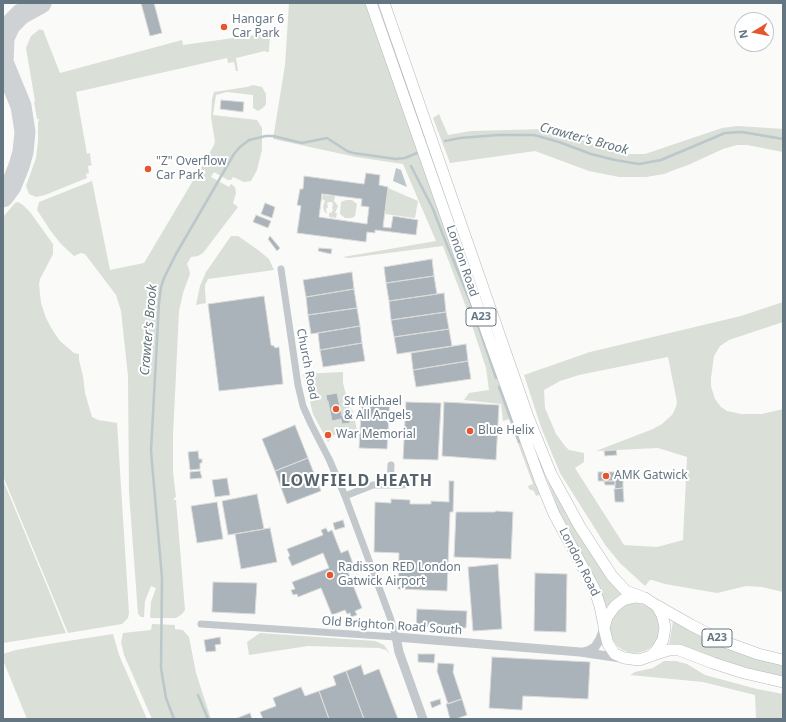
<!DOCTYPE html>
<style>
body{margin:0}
#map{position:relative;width:786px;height:722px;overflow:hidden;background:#fafaf8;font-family:"Noto Sans",sans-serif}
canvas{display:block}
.frame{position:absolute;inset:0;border:4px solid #657683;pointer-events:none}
.north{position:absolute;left:734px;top:12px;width:40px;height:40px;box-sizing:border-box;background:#fff;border:1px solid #c1c8cd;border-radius:50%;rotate:260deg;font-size:11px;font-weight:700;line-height:16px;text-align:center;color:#657683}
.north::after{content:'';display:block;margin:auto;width:14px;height:18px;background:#e4572e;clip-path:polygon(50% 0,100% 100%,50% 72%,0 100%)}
</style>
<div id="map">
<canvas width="786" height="722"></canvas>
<div class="frame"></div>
<div class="north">N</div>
</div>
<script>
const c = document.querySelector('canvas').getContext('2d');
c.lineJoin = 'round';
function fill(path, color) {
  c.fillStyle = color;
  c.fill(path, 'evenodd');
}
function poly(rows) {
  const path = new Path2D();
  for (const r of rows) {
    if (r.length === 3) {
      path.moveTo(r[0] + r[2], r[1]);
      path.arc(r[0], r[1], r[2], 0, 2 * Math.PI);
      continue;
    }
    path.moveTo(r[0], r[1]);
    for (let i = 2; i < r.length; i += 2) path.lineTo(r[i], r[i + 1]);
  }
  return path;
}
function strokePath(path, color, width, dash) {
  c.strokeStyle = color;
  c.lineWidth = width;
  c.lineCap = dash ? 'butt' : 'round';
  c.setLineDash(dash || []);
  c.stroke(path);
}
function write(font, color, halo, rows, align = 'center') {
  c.font = font + ' "Noto Sans",sans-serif';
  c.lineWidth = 4;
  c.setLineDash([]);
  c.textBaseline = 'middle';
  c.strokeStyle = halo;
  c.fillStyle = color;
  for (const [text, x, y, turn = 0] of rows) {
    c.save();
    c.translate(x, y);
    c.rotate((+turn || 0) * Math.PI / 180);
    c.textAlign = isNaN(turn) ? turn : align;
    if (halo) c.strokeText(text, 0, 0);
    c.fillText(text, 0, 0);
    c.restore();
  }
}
const green = poly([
 [289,3,366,3,542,494,536,496,534,491,529,489,528,486,533,484,509,419,503,421,501,404,464,400,469,393,489,390,486,368,466,307,443,246,349,258,343,257,436,241,403,164,356,157,273,139,285,65],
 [40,29,41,30,43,30,60,73,182,40,183,45,270,33,269,52,266,52,265,51,236,58,238,71,236,71,234,62,228,63,227,58,76,92,87,154,90,153,91,162,92,165,88,166,89,173,86,174,87,178,45,195,36,197,29,194,26,186,36,158,38,141,38,121,39,121,39,119,37,119,34,102,35,101,26,48,31,36],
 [253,85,262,87,266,94,266,104,264,107,258,111,253,108,253,95,227,92,216,95,213,115,257,120,262,128,262,150,257,170,251,181,244,182,233,177,231,180,228,180,214,172,211,177,229,187,231,184,235,187,236,193,233,203,238,207,203,253,198,256,191,257,187,264,189,269,190,274,183,293,179,311,173,436,173,472,176,497,174,498,174,500,176,500,185,610,182,614,176,618,151,618,150,617,151,602,156,588,151,586,145,601,144,617,141,617,138,614,129,492,128,376,121,311,116,295,85,254,81,253,74,256,61,244,50,230,37,210,39,202,92,181,110,270,144,263,213,147,215,142,211,117,212,99,214,92,247,87],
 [439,114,448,135,471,131,545,129,558,131,613,151,629,154,645,154,722,128,738,126,783,129,783,152,747,145,737,145,723,149,688,165,674,170,664,174,646,177,619,177,589,171,535,151,450,163,433,118],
 [388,188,418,201,415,218,385,214],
 [323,195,335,196,334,201,338,206,335,213,337,213,336,218,329,217,329,213,331,213,333,210,332,208,333,204,332,202,329,202,327,203,328,207,326,209,327,214,324,211,323,206,325,201,322,199],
 [346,200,352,200,357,204,355,216,352,218,345,218,340,214,341,202],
 [18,202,23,205,30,212,53,244,53,254,40,279,39,284,41,303,46,318,53,331,60,341,74,353,79,354,79,360,83,376,85,393,92,417,98,420,117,423,129,613,128,618,122,624,68,633,3,476,3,217,15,203],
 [231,236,238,236,258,250,269,259,274,270,208,279,205,285,205,291,206,303,196,305,200,286,206,272],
 [783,302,783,322,729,340,720,346,714,356,711,378,711,386,715,399,721,407,727,411,741,414,762,414,783,409,783,592,762,587,746,586,717,593,665,584,652,580,650,580,645,586,620,563,606,546,560,473,541,427,524,375,590,352,741,316],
 [668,357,677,402,676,407,672,415,662,424,653,429,596,451,658,448,687,457,683,540,657,547,624,545,575,468,584,462,584,453,569,450,565,446,556,434,545,408,544,390,560,381,579,375],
 [343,372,343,383,349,407,353,411,357,430,334,435,328,442,313,414,303,374],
 [537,452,621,594,607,607,605,607,559,512],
 [3,480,49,591,66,633,3,643],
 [635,628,25],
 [673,621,783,665,783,677,764,673,669,645],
 [152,624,175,625,175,629,183,630,189,637,196,673,211,719,152,719,124,655,121,642,123,633,151,630],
 [260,633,375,641,384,645,390,654,386,650,379,648,308,646,249,655,247,642],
 [113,634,119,655,147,719,27,719,3,660,3,654,16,650,55,643],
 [664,661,676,661,687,664,705,675,757,689,783,694,783,719,756,719,755,695,703,682,630,675,635,672,653,668]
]);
const water = poly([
 [396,168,401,170,407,187,393,181]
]);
const stream = poly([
 [445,141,460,138,498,135,534,135,559,142,591,154,615,160,639,164,661,160,725,133,742,132,783,139],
 [411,166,433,209,443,235,470,301,496,378],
 [499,387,519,442],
 [198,695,208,719],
 [174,719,166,698,161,668,162,578,151,451,159,303,161,287,164,278,176,254,234,154,240,147,249,140,266,136,273,136,302,143,327,138,347,151,353,153,396,159,405,158,417,153]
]);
const taxiway = poly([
 [3,62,21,106,25,132,23,152,19,166,11,186,3,197],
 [3,63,4,38,10,25,21,14,41,3]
]);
const building = poly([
 [141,3,154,3,162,33,150,36,141,3],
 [221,100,244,102,243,112,220,109,221,100],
 [366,173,380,175,379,185,388,187,383,227,391,228,393,216,418,220,416,235,375,230,375,233,367,232,366,242,297,233,301,206,297,205,300,189,303,189,304,176,364,184,366,173],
 [322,194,362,199,361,206,369,207,367,224,319,217,322,194],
 [265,203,275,207,272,218,261,214,265,203],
 [256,215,271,221,268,228,253,222,256,215],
 [270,236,280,248,277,251,268,239,270,236],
 [319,248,332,249,331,254,318,251,319,248],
 [432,259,434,276,386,283,384,267,432,259],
 [352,272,354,289,306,297,303,280,352,272],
 [434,276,437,294,389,301,386,283,434,276],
 [354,289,357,308,308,315,306,297,354,289],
 [444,293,446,312,391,320,389,301,444,293],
 [264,296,271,345,274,346,275,348,279,347,283,384,219,391,208,304,264,296],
 [357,308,360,326,311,334,308,315,357,308],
 [446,312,449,329,394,337,391,320,446,312],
 [360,326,362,343,320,350,318,333,360,326],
 [449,329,452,346,397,354,394,337,449,329],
 [362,343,365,361,323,367,320,350,362,343],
 [466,344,468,361,413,370,411,353,466,344],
 [468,361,471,379,416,387,413,370,468,361],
 [337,393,342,416,348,415,350,423,342,424,341,419,332,421,328,401,327,401,326,395,337,393],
 [362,397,390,398,387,449,359,448,362,397],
 [406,402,441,403,438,460,403,459,406,402],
 [444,402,499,405,496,460,442,456,444,402],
 [295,425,308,458,275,471,262,439,295,425],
 [616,450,617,455,605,456,604,451,616,450],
 [198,451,199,459,202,459,202,463,200,463,200,469,190,470,188,452,198,451],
 [308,458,321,491,287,504,275,471,308,458],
 [200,471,202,478,190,479,190,472,200,471],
 [598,472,615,472,615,481,598,481,598,472],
 [615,472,623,472,623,488,615,489,615,472],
 [227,478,230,495,215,497,212,480,227,478],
 [449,481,454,481,453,512,450,512,447,591,398,589,399,553,374,552,375,502,391,503,391,499,410,500,410,504,431,504,431,501,449,502,449,481],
 [604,481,615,481,615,485,605,485,604,481],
 [623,488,624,502,615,502,614,489,623,488],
 [257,494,264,529,228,535,222,501,257,494],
 [217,502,223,539,197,543,191,506,217,502],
 [496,511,513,512,511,559,454,557,456,512,495,512,496,511],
 [343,520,345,527,335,530,333,523,343,520],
 [270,528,277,562,241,569,235,534,270,528],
 [326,528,328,532,332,530,341,553,348,550,353,564,346,567,362,608,355,611,357,615,351,617,350,613,347,614,345,610,332,615,321,588,298,597,297,594,293,595,291,590,295,589,292,582,329,568,323,553,292,566,288,557,290,556,287,549,323,535,321,530,326,528],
 [498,564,502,629,473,631,468,567,498,564],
 [535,573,567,574,566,632,534,631,535,573],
 [213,582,257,583,255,614,212,612,213,582],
 [417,609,467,611,466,628,416,626,417,609],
 [220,637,221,644,215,645,216,651,206,652,204,640,220,637],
 [418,654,435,654,434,663,418,662,418,654],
 [492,657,590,662,588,699,523,696,522,710,489,708,492,657],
 [438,663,454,664,453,672,462,699,448,704,437,671,438,663],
 [361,665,364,675,379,669,398,719,364,719,346,671,361,665],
 [346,671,364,719,329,719,319,691,336,685,333,676,346,671],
 [301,687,305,696,319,691,329,719,263,719,260,712,276,706,273,698,301,687],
 [440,699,441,704,432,708,430,702,440,699],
 [462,699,467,715,456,719,450,719,446,704,462,699],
 [250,713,252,719,235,719,250,713]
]);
const minor = poly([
 [390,484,391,465],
 [345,496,373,485,403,485],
 [201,624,396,637,390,617,345,496,329,459,311,424,303,406,298,385,281,269]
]);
const tertiary = poly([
 [583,652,588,651,595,647,600,639,604,628],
 [423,719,399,652,396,637,580,652,621,658]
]);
const primary = poly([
 [371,3,487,333,540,480,554,514,594,588,600,606,604,626],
 [384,3,528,417,551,474,580,527,612,576,626,591,642,597],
 [635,597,645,598,657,606,662,615,665,627,663,640,656,651,651,656,639,660,624,658,615,654,608,644,604,628,607,617,615,606,623,600,635,597],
 [656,605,691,625,725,642,758,654,783,660],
 [653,655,669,650,679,650,713,663,744,673,783,682]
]);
const markers = [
 [224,27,4,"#e4572e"],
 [148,169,4,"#e4572e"],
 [336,409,4,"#e4572e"],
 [470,431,4,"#e4572e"],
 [328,435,4,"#e4572e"],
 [606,476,4,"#e4572e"],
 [330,575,4,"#e4572e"]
];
const shields = [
 [481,317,30],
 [717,638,30]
];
const shieldNames = [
 ["A23",481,317],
 ["A23",717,638]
];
const poiNames = [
 ["Hangar 6",232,20],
 ["Car Park",232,34],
 ["\"Z\" Overflow",156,162],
 ["Car Park",156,176],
 ["St Michael",344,402],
 ["& All Angels",344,416],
 ["Blue Helix",478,431],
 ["War Memorial",336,435],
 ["AMK Gatwick",614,476],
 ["Radisson RED London",338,568],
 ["Gatwick Airport",338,582]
];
const streetNames = [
 ["London Road",462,261,71],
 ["Church Road",307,364,79],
 ["London Road",579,562,63],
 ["Old Brighton Road South",392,626,4]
];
const waterNames = [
 ["Crawter's Brook",584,139,15],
 ["Crawter's Brook",149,330,-85]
];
const districtNames = [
 ["LOWFIELD HEATH",357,481]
];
fill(green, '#dadfd7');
fill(water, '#bbc7cb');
strokePath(stream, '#bbc7cb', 2.5);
strokePath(taxiway, '#ced2d4', 21);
fill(building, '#aab3b9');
strokePath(building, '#dcdcda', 1);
strokePath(primary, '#b5babe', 12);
strokePath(minor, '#c3c8cc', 7);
strokePath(tertiary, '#c3c8cc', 9);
strokePath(primary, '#fff', 11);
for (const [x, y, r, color] of markers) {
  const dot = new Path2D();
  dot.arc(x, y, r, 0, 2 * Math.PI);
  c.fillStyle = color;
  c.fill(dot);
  strokePath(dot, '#fff', 1.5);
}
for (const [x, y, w] of shields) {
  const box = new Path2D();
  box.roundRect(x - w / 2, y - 9, w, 18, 3);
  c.fillStyle = '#fff';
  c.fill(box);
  strokePath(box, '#657683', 1);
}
write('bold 11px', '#657683', null, shieldNames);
write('12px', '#657683', '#fff', poiNames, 'left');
write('12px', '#657683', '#fff', streetNames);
write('italic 13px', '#60757c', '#fff', waterNames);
c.letterSpacing = '1px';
write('bold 16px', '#57646e', '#fff', districtNames);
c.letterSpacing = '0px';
</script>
